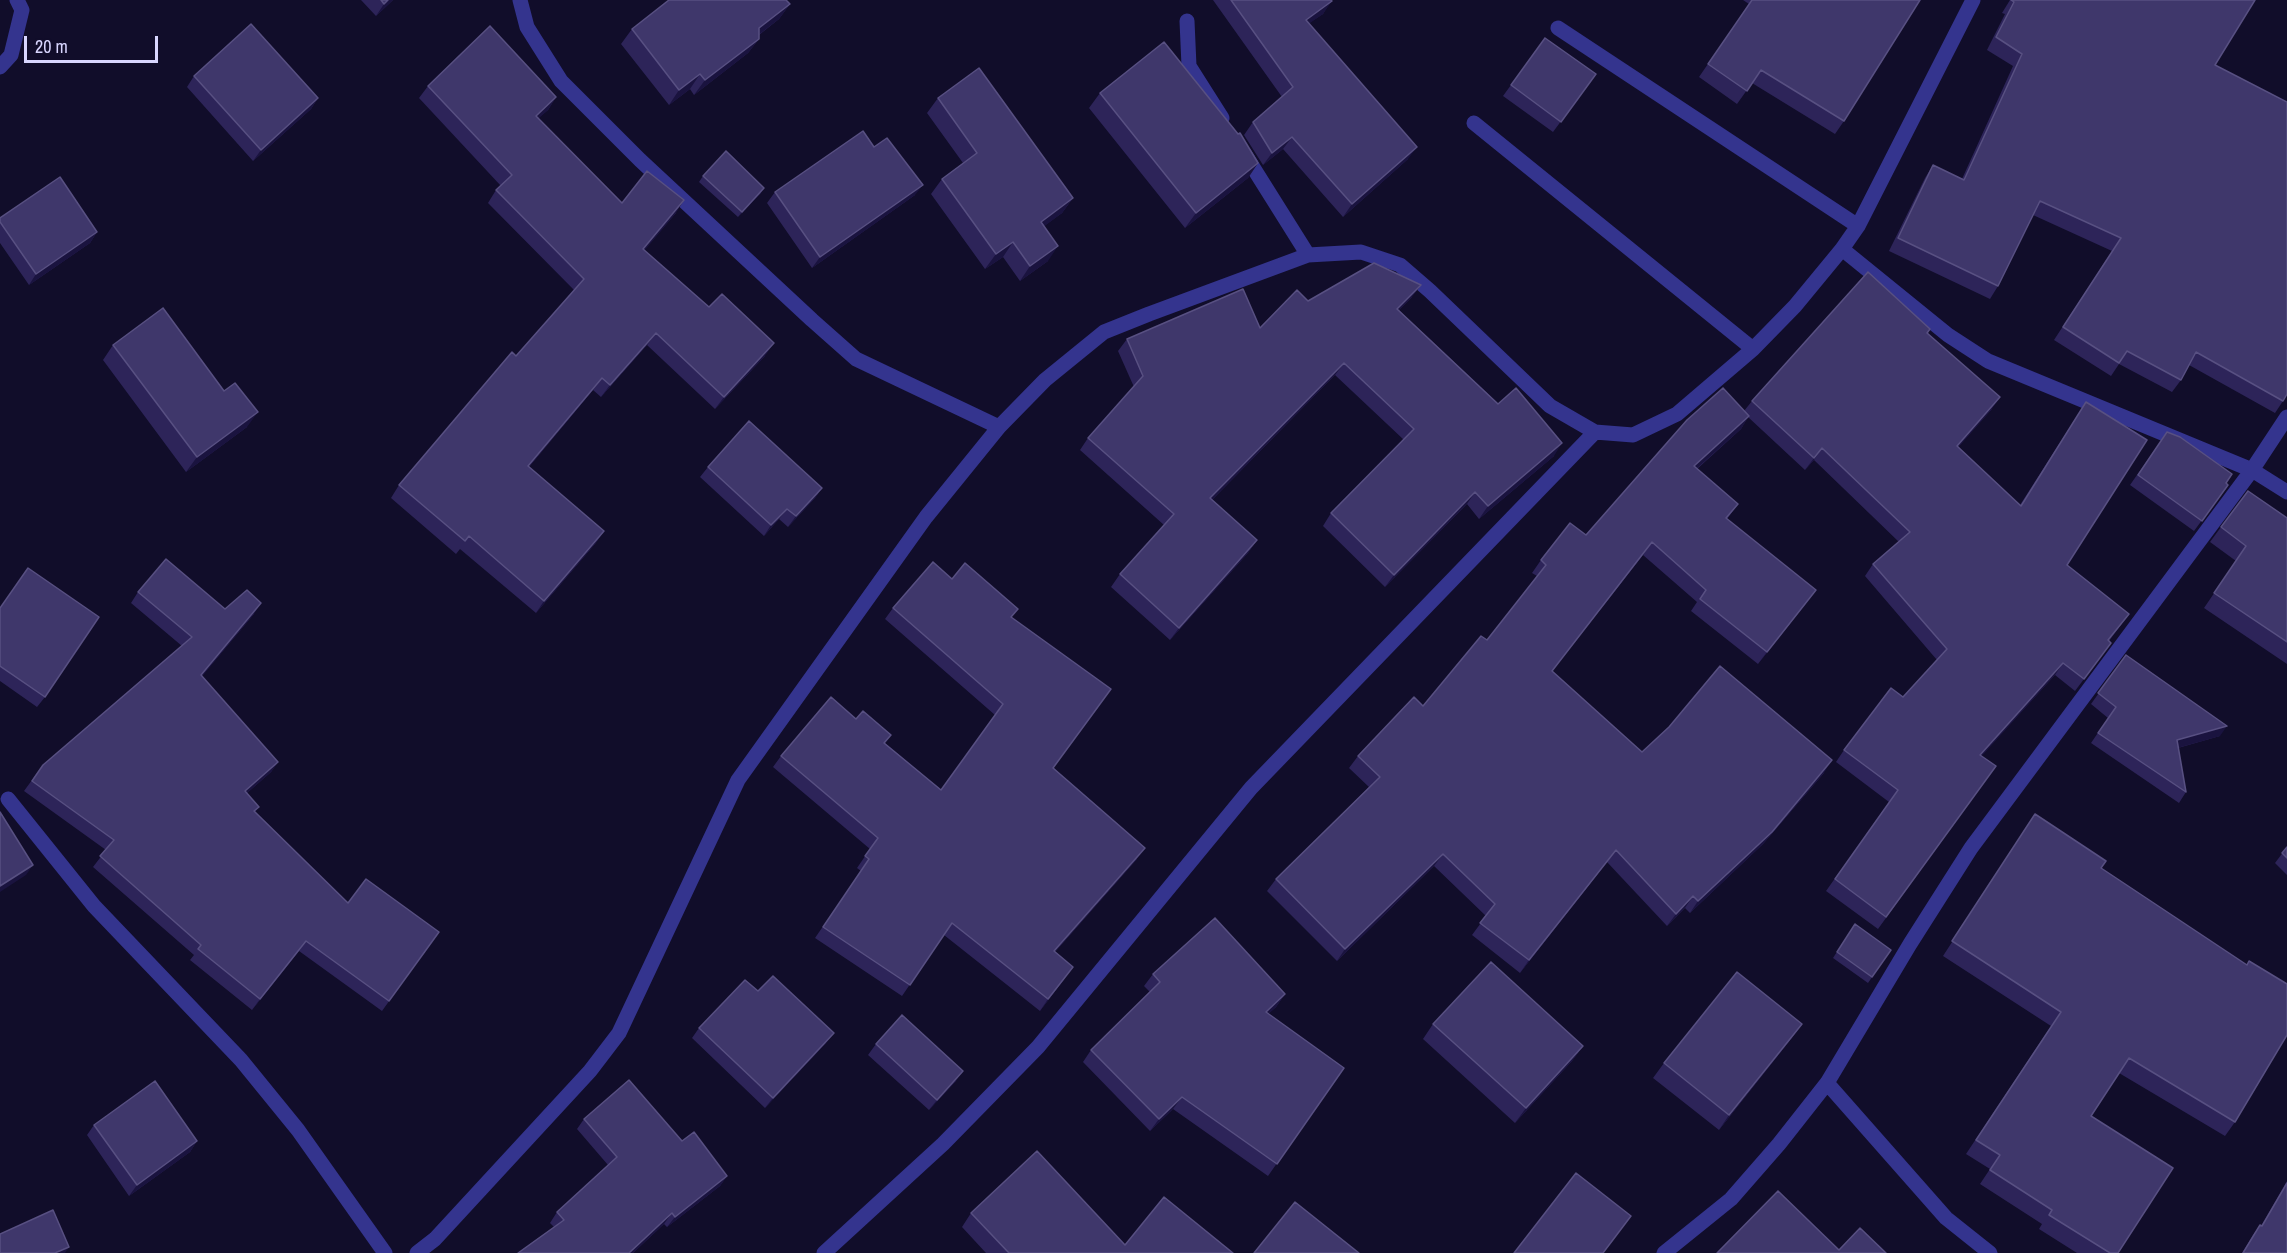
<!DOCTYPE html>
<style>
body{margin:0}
#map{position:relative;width:2287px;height:1253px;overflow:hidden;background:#110d2a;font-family:"Archivo Narrow",sans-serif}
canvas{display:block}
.scale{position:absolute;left:24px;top:36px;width:134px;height:27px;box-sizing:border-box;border:3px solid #d9d6ff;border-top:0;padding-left:8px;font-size:18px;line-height:21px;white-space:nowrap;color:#d9d6ff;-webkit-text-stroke:4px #110d2a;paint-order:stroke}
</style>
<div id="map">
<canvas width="2287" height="1253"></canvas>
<div class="scale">20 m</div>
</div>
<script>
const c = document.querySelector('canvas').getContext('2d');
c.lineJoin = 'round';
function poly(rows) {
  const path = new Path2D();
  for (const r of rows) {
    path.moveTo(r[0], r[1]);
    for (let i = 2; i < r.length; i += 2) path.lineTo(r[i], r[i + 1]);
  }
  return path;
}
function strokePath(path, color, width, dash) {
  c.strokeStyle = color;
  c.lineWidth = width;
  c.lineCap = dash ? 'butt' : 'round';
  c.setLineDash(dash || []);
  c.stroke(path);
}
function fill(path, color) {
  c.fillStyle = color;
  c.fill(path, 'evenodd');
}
const street = poly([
 [520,0,527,27,561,81,640,160,812,320,856,359,999,427],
 [1187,21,1189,66,1222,118],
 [1558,28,1858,226],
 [0,67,11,55,22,10,17,0],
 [1474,123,1753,349],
 [1244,153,1308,255],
 [1842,249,1948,335,1988,361,2252,470,2287,492],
 [8,799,94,906,241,1060,298,1130,385,1253],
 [1827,1083,1946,1218,1990,1253],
 [417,1253,435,1239,590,1071,619,1033,738,780,926,517,999,427,1045,380,1104,332,1149,314,1308,255,1361,252,1400,265,1430,291,1550,406,1595,432,1633,435,1677,414,1753,349,1795,306,1842,249,1858,226,1973,0],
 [824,1253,943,1144,1038,1047,1251,788,1595,432],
 [1664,1253,1731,1199,1779,1144,1827,1083,1910,944,1971,848,2252,470,2287,417]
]);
const wall = poly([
 [361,0,393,0,376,16],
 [1213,0,1331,0,1323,14,1309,23,1408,159,1343,217,1283,149,1263,165,1244,135,1253,122,1282,97],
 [1743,0,1920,0,1844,121,1835,134,1752,83,1737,104,1699,77,1749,4],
 [2010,0,2255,0,2215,65,2283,401,2275,413,2189,365,2181,380,2172,392,2119,364,2111,376,2054,340,2112,251,2033,215,1998,286,1990,299,1889,251,1925,178,1933,165,1962,179,2013,66,1987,50,2005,14,2002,13],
 [790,4,779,19,759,35,759,39,748,53,694,95,690,89,669,105,621,44,632,29],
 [1545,38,1596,74,1553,132,1503,96],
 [194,76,318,98,311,109,253,161,187,87],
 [428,86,556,97,548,110,538,118,622,203,676,213,644,250,765,356,715,409,647,345,601,397,593,390,529,467,604,531,595,544,536,613,460,549,456,554,391,498,399,485,516,356,574,290,488,203,496,190,501,186,419,98],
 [1100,93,1258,163,1248,178,1185,228,1089,108],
 [938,98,1073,198,1062,213,1044,226,1048,261,1020,281,1003,257,985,269,931,194,942,179,963,163,927,113],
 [874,147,915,195,812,268,767,203,775,192],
 [703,176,761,193,738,217,699,182],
 [0,218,97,232,90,243,29,285,0,243],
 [1412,297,1399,310,1554,456,1479,519,1467,504,1385,587,1323,526,1331,513,1404,440,1335,375,1212,500,1257,540,1248,553,1170,640,1111,587,1120,574,1164,525,1080,450,1088,438,1134,387,1118,351,1127,339,1260,328,1308,301],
 [1930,329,1928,333,1992,409,1958,447,2020,505,2086,402,2067,565,2129,614,2109,641,2111,643,2075,691,2055,675,1981,756,1996,766,1878,929,1826,891,1889,802,1836,762,1844,750,1903,697,1937,660,1865,576,1873,564,1899,542,1814,460,1805,470,1748,417,1741,429,1697,469,1738,504,1727,519,1807,602,1758,664,1691,611,1697,602,1643,555,1552,671,1642,752,1824,773,1763,844,1690,913,1685,908,1667,926,1607,862,1520,973,1472,935,1486,916,1434,866,1337,961,1267,891,1276,879,1369,787,1349,768,1358,756,1423,706,1487,640,1537,576,1532,573,1541,560,1586,535,1744,411,1752,401],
 [113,345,224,391,247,427,186,472,103,360],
 [2167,432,2228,485,2194,531,2130,485],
 [708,467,822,488,815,498,788,527,779,519,764,536,700,477],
 [2287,518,2287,664,2204,608,2236,561,2210,542,2221,527],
 [952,579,1011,617,1054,768,1137,859,1055,952,1065,978,1040,1011,944,935,902,996,815,938,861,871,857,868,870,849,773,767,781,756,856,719,891,735,885,743,941,790,995,715,885,619,893,608],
 [138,592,254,614,202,676,278,762,271,772,247,793,259,807,255,812,348,903,439,932,382,1011,299,951,252,1010,190,960,194,955,93,867,106,850,24,791,43,765,182,646,131,603],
 [0,608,45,697,37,707,0,681],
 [2126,655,2220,736,2178,748,2186,792,2179,803,2091,743,2108,718,2091,704],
 [2035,814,2101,868,2235,1122,2225,1136,2119,1073,2091,1116,2118,1253,2077,1253,2039,1229,2042,1224,1980,1184,1990,1169,1966,1154,2051,1026,1943,956],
 [2287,847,2287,875,2275,863],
 [1855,924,1891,950,1868,983,1833,958],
 [1153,974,1285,994,1276,1007,1268,1014,1344,1068,1268,1176,1173,1109,1150,1131,1083,1062,1091,1050,1150,992,1144,986],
 [758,991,826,1043,765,1108,692,1038,699,1028],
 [1433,1024,1583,1046,1572,1061,1515,1123,1423,1039],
 [1802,1024,1791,1039,1719,1130,1653,1078,1664,1063],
 [876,1044,956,1081,929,1110,868,1055],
 [584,1119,682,1141,727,1176,720,1186,667,1227,664,1224,633,1253,518,1253,554,1227,550,1223,557,1212,608,1165,577,1129],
 [94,1125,197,1141,190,1152,129,1196,87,1135],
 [2287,1181,2287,1253,2242,1253,2253,1235,2260,1225,2261,1226],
 [971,1213,1125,1245,1233,1253,986,1253,962,1227]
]);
const shadedWall = poly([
 [388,0,393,0,376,16,384,4],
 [1332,1,1323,14,1297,32,1306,20],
 [790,4,779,19,748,43,759,28],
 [759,39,748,53,694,95,705,80],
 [700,74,690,89,669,105,679,90],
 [556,97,548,110,527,129,536,116],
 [318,98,311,109,253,161,261,150],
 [1292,137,1283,149,1263,165,1272,153],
 [1417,147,1408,159,1343,217,1352,204],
 [1258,163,1248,178,1185,228,1196,213],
 [923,185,915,195,812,268,820,257],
 [764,188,761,193,738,217,742,212],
 [1073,198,1062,213,1030,237,1041,222],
 [684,200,676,213,635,262,643,249],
 [97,232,90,243,29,285,36,274],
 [1013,242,1003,257,985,269,996,254],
 [1058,246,1048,261,1020,281,1030,266],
 [1421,285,1412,297,1388,321,1397,309],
 [656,333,647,345,601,397,610,385],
 [774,343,765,356,715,409,724,397],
 [1344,363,1335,375,1201,511,1210,498],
 [602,378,593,390,519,479,528,466],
 [2000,397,1992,409,1949,458,1957,446],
 [258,412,247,427,186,472,197,457],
 [1749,416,1741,429,1686,478,1694,466],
 [1562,443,1554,456,1479,519,1488,506],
 [1822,448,1814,460,1805,470,1814,458],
 [822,488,815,498,788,527,796,516],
 [1475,492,1467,504,1385,587,1394,575],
 [787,509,779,519,764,536,771,525],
 [604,531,595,544,536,613,544,601],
 [1257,540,1248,553,1170,640,1179,628],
 [1652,542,1643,555,1543,683,1552,671],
 [1816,590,1807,602,1758,664,1767,652],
 [261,603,254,614,194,686,201,675],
 [2129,614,2120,626,2099,652,2108,640],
 [2063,663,2055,675,1972,767,1980,755],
 [2227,726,2220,736,2170,750,2177,740],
 [1832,760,1824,773,1763,844,1690,913,1698,901],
 [278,762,271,772,238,801,245,791],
 [1145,848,1137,859,1045,963,1054,951],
 [1616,850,1607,862,1520,973,1529,960],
 [1443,854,1434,866,1337,961,1345,949],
 [33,865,26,875,0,892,0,886],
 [1693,896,1685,908,1667,926,1676,914],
 [306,941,299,951,252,1010,260,999],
 [1073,967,1065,978,1040,1011,1048,999],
 [1285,994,1276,1007,1257,1024,1266,1012],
 [1802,1024,1791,1039,1719,1130,1729,1115],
 [834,1033,826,1043,765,1108,773,1098],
 [1583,1046,1572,1061,1515,1123,1526,1108],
 [963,1071,956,1081,929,1110,937,1100],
 [1182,1097,1173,1109,1150,1131,1159,1119],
 [197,1141,190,1152,129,1196,137,1185],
 [727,1176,720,1186,667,1227,675,1217],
 [672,1213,664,1224,633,1253,629,1253],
 [69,1247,65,1253,55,1253]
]);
const building = poly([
 [381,0,388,0,384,4,381,0],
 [669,0,786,0,790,4,759,28,759,39,705,80,700,74,679,90,632,29,669,0],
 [1231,0,1331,0,1332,1,1306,20,1417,147,1352,204,1292,137,1272,153,1253,122,1293,87,1231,0],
 [1752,0,1920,0,1844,121,1761,70,1747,91,1708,64,1752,0],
 [2011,0,2255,0,2215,65,2287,102,2287,394,2283,401,2196,352,2181,380,2127,351,2119,363,2063,327,2121,238,2040,201,1998,286,1898,238,1933,165,1964,180,2022,54,1996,37,2014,2,2011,0],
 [251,24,318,98,261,150,194,76,251,24],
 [490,26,556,97,536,116,622,203,647,171,684,200,643,249,709,307,722,294,774,343,724,397,656,333,610,385,602,378,528,466,604,531,544,601,469,536,465,541,399,485,512,352,516,356,584,279,496,190,512,175,428,86,490,26],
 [1545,38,1596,74,1561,122,1511,85,1545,38],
 [1164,42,1238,134,1240,133,1258,163,1196,213,1100,93,1164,42],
 [979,68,1073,198,1041,222,1058,246,1030,266,1013,242,996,254,942,179,977,153,938,98,979,68],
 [863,131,874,147,887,138,923,185,820,257,775,192,863,131],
 [726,151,764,188,742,212,703,176,726,151],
 [60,177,97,232,36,274,0,222,0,218,60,177],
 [1374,263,1421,285,1397,309,1498,404,1516,388,1562,443,1488,506,1475,492,1394,575,1331,513,1414,429,1344,363,1210,498,1257,540,1179,628,1120,574,1174,514,1088,438,1143,376,1127,339,1243,289,1260,328,1297,290,1308,301,1374,263],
 [1868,272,1930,329,1927,333,2000,397,1957,446,2021,506,2086,402,2147,440,2067,565,2129,614,2108,640,2111,643,2084,679,2063,663,1980,755,1996,766,1886,917,1835,879,1898,790,1844,750,1891,688,1903,697,1947,649,1873,564,1910,532,1822,448,1814,458,1752,401,1868,272],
 [163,308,224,391,235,383,258,412,197,457,113,345,163,308],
 [1723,388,1749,416,1694,466,1738,504,1726,518,1816,590,1767,652,1700,599,1706,590,1652,542,1552,671,1642,752,1669,727,1720,666,1832,760,1772,832,1698,901,1693,896,1676,914,1616,850,1529,960,1480,923,1495,904,1443,854,1345,949,1276,879,1380,777,1358,756,1414,697,1423,706,1481,636,1487,640,1546,565,1541,560,1570,523,1586,535,1687,420,1723,388],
 [749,421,822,488,796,516,787,509,771,525,708,467,749,421],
 [2167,432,2180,437,2232,474,2226,483,2228,485,2202,521,2138,475,2167,432],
 [2248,491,2287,518,2287,642,2214,593,2246,546,2221,527,2248,491],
 [166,559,225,609,247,590,261,603,201,675,278,762,245,791,259,807,254,811,348,903,366,879,439,932,389,1001,306,941,260,999,198,949,201,945,100,856,114,840,32,781,43,765,192,637,138,592,166,559],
 [933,562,952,579,965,563,1018,609,1011,617,1111,689,1053,768,1145,848,1054,951,1073,967,1048,999,952,923,910,985,823,927,869,859,865,856,878,838,781,756,831,697,856,719,863,711,891,735,884,743,941,790,1003,704,893,608,933,562],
 [28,568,99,617,45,697,0,666,0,608,28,568],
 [2126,655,2227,726,2177,740,2186,792,2098,733,2116,707,2098,693,2126,655],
 [0,812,33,865,0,886,0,812],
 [2035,814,2106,861,2101,868,2247,965,2249,961,2287,984,2287,1035,2235,1122,2129,1058,2091,1116,2173,1168,2118,1253,2110,1253,2049,1215,2052,1210,1990,1170,2000,1155,1976,1140,2061,1012,1952,941,2035,814],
 [2287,847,2287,858,2282,853,2287,847],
 [1215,918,1285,994,1266,1012,1344,1068,1277,1164,1182,1097,1159,1119,1091,1050,1160,982,1153,974,1215,918],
 [1855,924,1891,950,1872,977,1837,952,1855,924],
 [1491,962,1583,1046,1526,1108,1433,1024,1491,962],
 [1737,972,1802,1024,1729,1115,1664,1063,1737,972],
 [773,976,834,1033,773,1098,699,1028,745,980,758,991,773,976],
 [902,1015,963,1071,937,1100,876,1044,902,1015],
 [629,1080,682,1141,694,1132,727,1176,675,1217,672,1213,629,1253,518,1253,564,1220,557,1212,617,1157,584,1119,629,1080],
 [155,1081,197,1141,137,1185,94,1125,155,1081],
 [1037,1151,1125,1245,1164,1197,1233,1253,1009,1253,971,1213,1037,1151],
 [1576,1173,1631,1216,1603,1253,1514,1253,1576,1173],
 [2287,1183,2287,1253,2243,1253,2260,1225,2262,1226,2287,1183],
 [1778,1191,1839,1250,1860,1228,1886,1253,1717,1253,1778,1191],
 [1295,1202,1359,1253,1254,1253,1295,1202],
 [53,1210,69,1247,55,1253,0,1253,0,1234,53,1210]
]);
strokePath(street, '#34348e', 15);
fill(wall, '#2d2459');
fill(shadedWall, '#1a133f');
fill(building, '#3f376b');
strokePath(building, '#585082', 1.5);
</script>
